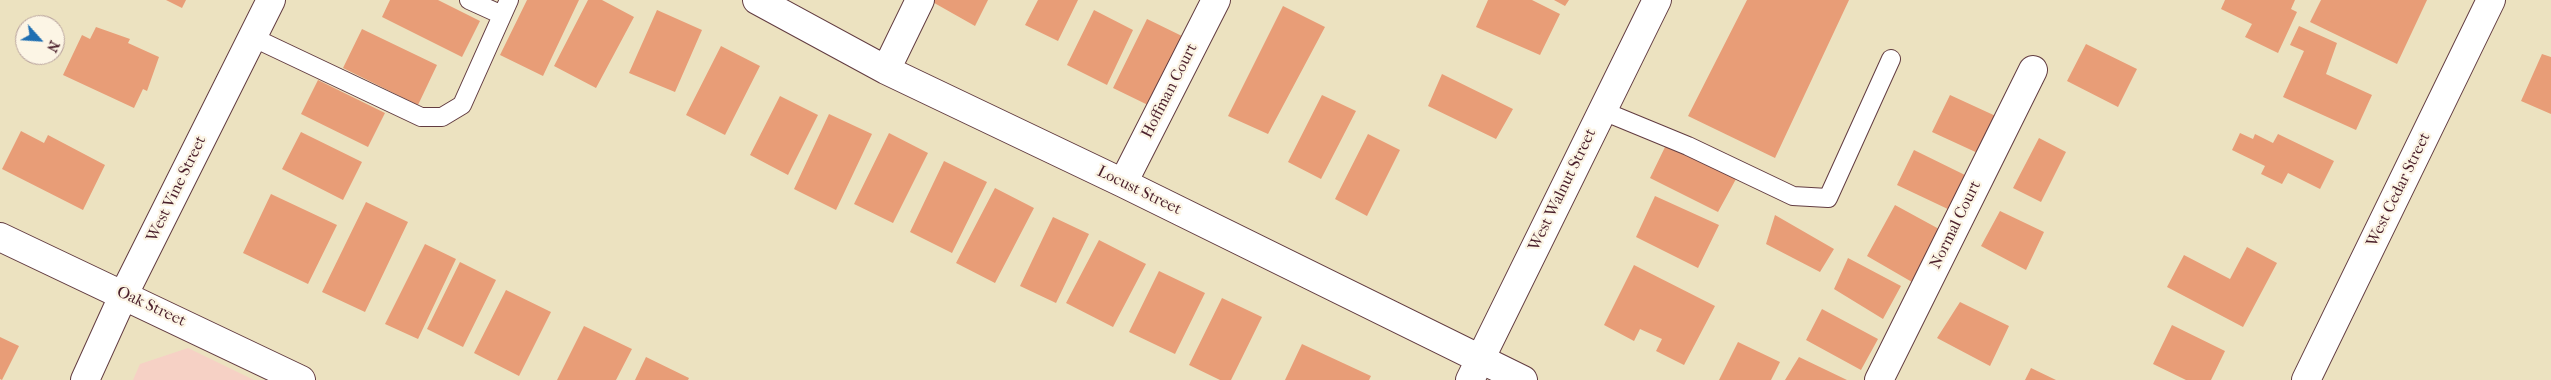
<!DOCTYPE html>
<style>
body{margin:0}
#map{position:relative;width:2551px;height:380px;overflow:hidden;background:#ece2c0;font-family:"IM FELL French Canon",serif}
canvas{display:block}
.north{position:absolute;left:15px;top:15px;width:50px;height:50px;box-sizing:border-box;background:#fcf5e5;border:1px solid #b59f9b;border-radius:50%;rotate:116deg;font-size:14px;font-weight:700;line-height:20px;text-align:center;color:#4a1f2b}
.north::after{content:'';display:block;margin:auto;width:18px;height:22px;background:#1f6fb2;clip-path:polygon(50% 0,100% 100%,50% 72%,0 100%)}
</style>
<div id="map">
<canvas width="2551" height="380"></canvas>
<div class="north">N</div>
</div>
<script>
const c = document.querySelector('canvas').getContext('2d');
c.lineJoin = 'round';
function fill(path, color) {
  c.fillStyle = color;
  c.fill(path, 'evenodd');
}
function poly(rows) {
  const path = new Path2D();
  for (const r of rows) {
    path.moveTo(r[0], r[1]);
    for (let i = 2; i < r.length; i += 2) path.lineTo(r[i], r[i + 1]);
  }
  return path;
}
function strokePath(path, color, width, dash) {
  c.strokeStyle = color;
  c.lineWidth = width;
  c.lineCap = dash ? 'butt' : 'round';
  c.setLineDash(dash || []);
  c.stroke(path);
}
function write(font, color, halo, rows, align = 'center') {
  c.font = font + ' "IM FELL French Canon",serif';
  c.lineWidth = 4.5;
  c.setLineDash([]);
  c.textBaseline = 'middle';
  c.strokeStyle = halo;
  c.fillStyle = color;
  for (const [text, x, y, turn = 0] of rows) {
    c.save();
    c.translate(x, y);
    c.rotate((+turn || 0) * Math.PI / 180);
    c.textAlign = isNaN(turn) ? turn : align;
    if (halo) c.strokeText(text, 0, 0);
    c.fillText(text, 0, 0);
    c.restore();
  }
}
const built = poly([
 [188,348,254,380,133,380,140,364]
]);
const building = poly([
 [166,0,186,0,182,8],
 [390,0,438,0,480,21,462,57,382,17],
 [527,0,579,0,543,76,500,55],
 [588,0,602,0,634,17,596,88,554,66],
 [929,0,988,0,975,26],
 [1038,0,1078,0,1058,41,1025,25],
 [1488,0,1532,0,1560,14,1540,55,1476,27],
 [1554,0,1569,0,1565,6],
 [1747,0,1849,0,1775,158,1688,116],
 [2225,0,2295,0,2291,9,2297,12,2278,53,2245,37,2252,24,2221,9],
 [2321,0,2427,0,2397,64,2310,22],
 [1283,6,1325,27,1268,134,1228,116],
 [657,10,702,30,675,92,629,73],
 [1094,10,1133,30,1107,85,1067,65],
 [1147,19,1184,37,1150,106,1113,88],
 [2299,26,2337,43,2326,74,2372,95,2356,130,2283,97,2304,51,2290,45],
 [96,27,130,39,128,43,159,57,147,91,143,89,134,108,63,75,82,35,90,39],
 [362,29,437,65,418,105,343,68],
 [2086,44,2137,69,2118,107,2067,81],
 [721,46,760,66,725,135,686,115],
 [2542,54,2551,57,2551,114,2521,101],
 [1442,74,1513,109,1496,139,1428,106],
 [318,80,385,113,368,147,301,114],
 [1322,95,1356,111,1321,179,1288,162],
 [1950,95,2000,118,1982,155,1932,132],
 [780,96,818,115,788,175,750,155],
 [829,114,872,134,836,210,794,189],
 [21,131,44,143,48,135,105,165,83,210,2,169],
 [301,132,362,162,343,200,282,169],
 [889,133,928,153,893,223,854,204],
 [2240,133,2253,139,2255,134,2273,143,2278,134,2334,161,2320,189,2288,173,2282,184,2261,174,2265,166,2232,150],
 [1368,134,1400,150,1367,216,1335,199],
 [2039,138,2066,152,2041,202,2013,188],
 [1666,145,1736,179,1718,212,1650,178],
 [1914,150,1967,176,1952,211,1897,185],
 [944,161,987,182,952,253,910,232],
 [995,188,1034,208,995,283,956,263],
 [271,194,337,225,308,284,243,253],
 [1655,196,1719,225,1698,268,1636,237],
 [366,202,408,222,365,312,322,292],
 [1895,205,1939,229,1912,282,1867,256],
 [2000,211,2044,232,2026,270,1981,246],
 [1775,215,1834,249,1820,272,1766,244],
 [1053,217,1089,234,1056,303,1020,286],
 [1099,240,1146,264,1113,327,1066,303],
 [425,244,456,259,418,339,385,324],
 [2247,247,2277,263,2243,327,2167,287,2184,255,2230,279],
 [1848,258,1901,286,1883,319,1834,289],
 [460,262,496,280,463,347,427,329],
 [1634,265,1715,306,1684,365,1656,351,1662,339,1640,329,1634,341,1604,325],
 [1159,271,1205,293,1175,354,1129,332],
 [506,290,551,312,519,376,474,353],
 [1222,298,1262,317,1231,380,1220,380,1189,365],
 [1960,302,2009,326,1990,366,1937,338],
 [1822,309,1878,339,1861,370,1806,340],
 [2172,325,2225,351,2211,380,2186,380,2153,364],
 [584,326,632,349,616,380,557,380],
 [0,337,19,346,2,380,0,379],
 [1738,342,1780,362,1771,380,1719,380],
 [1302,344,1371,376,1369,380,1285,380],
 [646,357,689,378,688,380,635,380],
 [1799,357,1847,380,1785,380],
 [2031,368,2056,380,2025,380]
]);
const lane = poly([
 [469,0,502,15],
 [252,37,421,117,442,117,462,105,509,0],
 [1603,111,1688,146,1793,196,1828,198,1891,59]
]);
const street = poly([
 [757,0,886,70,1123,183,1523,380],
 [886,70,920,0],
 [1123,183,1216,0],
 [0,237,301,380],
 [85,380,124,294,271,0],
 [1470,380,1657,0],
 [1879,380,2033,70],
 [2306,380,2491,0]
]);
const streetNames = [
 ["Hoffman Court",1170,91,-63],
 ["West Vine Street",177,189,-64],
 ["West Walnut Street",1563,190,-64],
 ["West Cedar Street",2399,190,-64],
 ["Locust Street",1139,191,26],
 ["Normal Court",1956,225,-64],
 ["Oak Street",151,307,25]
];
fill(built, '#f6d1c5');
fill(building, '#e89d77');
strokePath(lane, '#623c41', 20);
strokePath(street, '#623c41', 30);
strokePath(lane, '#fff', 18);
strokePath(street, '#fff', 28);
write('16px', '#4a1f2b', '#fcf5e5', streetNames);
</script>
